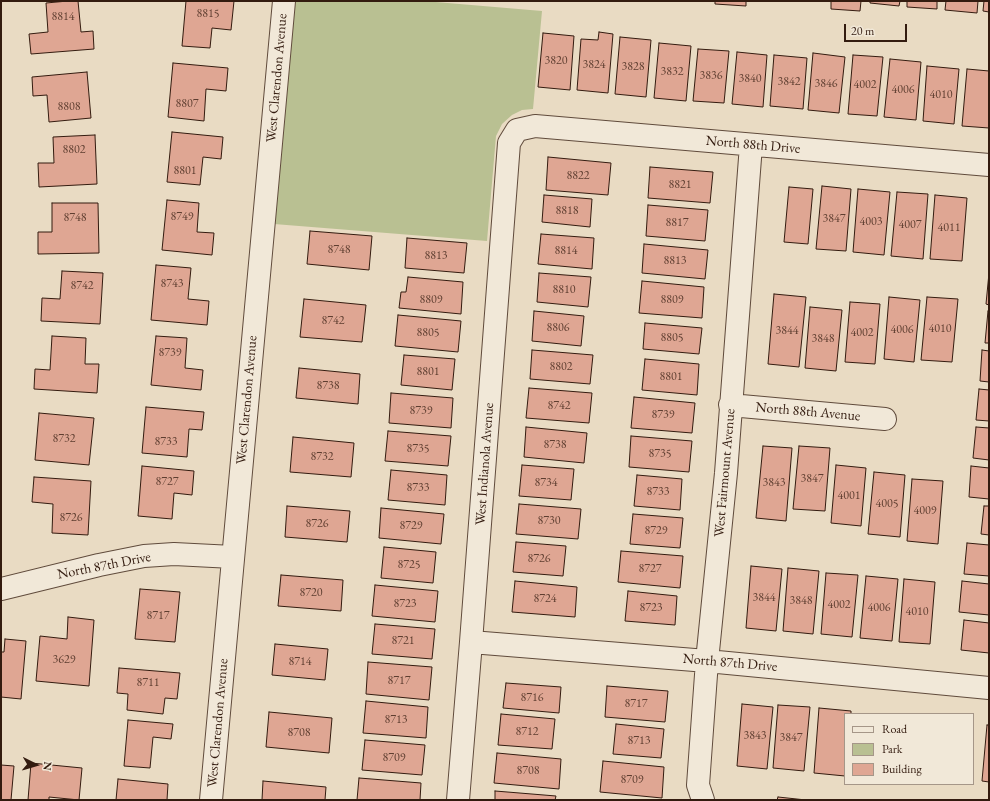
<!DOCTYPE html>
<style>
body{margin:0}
#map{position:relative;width:990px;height:801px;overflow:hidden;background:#e9dbc3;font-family:"EB Garamond",serif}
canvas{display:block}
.frame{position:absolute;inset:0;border:2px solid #331b0f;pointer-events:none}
.legend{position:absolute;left:844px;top:713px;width:130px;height:72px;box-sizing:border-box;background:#f1e8d8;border:1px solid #a59688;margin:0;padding:5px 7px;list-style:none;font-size:12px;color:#331b0f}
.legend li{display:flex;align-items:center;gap:8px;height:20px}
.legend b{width:20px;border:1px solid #a59688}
.north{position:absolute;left:16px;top:745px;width:40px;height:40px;-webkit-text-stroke:3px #f1e8d8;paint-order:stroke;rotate:95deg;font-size:11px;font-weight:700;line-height:16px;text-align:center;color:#331b0f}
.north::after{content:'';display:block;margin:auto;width:14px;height:18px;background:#331b0f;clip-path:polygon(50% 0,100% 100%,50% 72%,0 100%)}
.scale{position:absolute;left:844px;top:24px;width:63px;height:18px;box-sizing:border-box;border:2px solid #331b0f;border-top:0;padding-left:5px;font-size:12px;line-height:14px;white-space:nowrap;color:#331b0f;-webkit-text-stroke:3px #f1e8d8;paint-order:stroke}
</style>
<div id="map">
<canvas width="990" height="801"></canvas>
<div class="frame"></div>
<ul class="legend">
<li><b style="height:5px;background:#f1e8d8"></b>Road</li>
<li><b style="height:11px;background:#b9c092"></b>Park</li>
<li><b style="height:11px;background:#dfa693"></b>Building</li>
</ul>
<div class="north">N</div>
<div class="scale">20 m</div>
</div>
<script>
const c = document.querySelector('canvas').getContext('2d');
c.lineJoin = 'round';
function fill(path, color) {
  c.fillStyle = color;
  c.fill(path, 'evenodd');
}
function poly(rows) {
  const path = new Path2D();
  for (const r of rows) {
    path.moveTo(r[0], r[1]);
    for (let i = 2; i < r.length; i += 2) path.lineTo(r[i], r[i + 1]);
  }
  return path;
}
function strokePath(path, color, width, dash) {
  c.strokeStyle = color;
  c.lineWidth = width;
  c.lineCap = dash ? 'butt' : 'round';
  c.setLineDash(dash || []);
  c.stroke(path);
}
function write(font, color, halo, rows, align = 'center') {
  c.font = font + ' "EB Garamond",serif';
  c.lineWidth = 3;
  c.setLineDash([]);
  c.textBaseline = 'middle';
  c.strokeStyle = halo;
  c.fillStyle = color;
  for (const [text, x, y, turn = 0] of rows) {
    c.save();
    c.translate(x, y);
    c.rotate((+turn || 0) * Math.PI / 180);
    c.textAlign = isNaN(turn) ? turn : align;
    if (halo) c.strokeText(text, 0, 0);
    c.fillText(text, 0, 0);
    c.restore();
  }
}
const green = poly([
 [292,1,424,1,542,11,533,109,522,110,512,115,502,124,496,136,487,241,274,224]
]);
const building = poly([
 [68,1,78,1,81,32,93,31,94,49,31,54,29,34,48,32,46,3,68,1],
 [186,1,234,1,231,30,212,28,210,48,182,46,186,1],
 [715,1,746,1,746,6,715,4,715,1],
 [831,1,861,1,860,11,831,9,831,1],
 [870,1,900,1,899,6,870,3,870,1],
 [907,1,937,1,937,9,907,7,907,1],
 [946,1,978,1,977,13,945,10,946,1],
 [984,1,989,1,989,12,983,11,984,1],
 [599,32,613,34,608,93,577,90,581,39,598,40,599,32],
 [543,33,574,36,570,90,538,87,543,33],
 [620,37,651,40,646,97,615,94,620,37],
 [659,43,691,46,686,101,654,98,659,43],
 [698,49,729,51,724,103,693,101,698,49],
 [737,52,767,55,763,107,732,104,737,52],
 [813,53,845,57,839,113,808,110,813,53],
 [774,55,807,58,803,109,770,106,774,55],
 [853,55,883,57,877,116,848,114,853,55],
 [890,59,921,62,916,120,884,117,890,59],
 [173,63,228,68,226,91,206,89,204,121,168,117,173,63],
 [927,66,959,69,954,124,923,121,927,66],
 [967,69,989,71,989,128,962,126,967,69],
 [87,72,91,118,49,122,47,95,33,96,32,77,87,72],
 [172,132,223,137,221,159,203,157,200,185,167,182,172,132],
 [95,135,97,184,39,187,38,163,54,163,53,137,95,135],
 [548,157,611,163,608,195,546,190,548,157],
 [650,167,713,172,710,203,648,198,650,167],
 [822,186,851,189,846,251,816,249,822,186],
 [789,187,813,189,808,244,784,242,789,187],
 [858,189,890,192,884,255,853,252,858,189],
 [897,192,928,194,923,259,891,256,897,192],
 [544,195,592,199,590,227,542,222,544,195],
 [935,195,967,198,962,261,930,259,935,195],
 [167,200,199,203,197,232,214,233,212,255,162,250,167,200],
 [52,203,98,203,99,253,38,254,38,232,52,232,52,203],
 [648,205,708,210,705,241,646,236,648,205],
 [310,231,372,236,369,270,307,264,310,231],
 [541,234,594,238,592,269,538,264,541,234],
 [407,238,467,243,464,273,405,268,407,238],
 [644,244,708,250,705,279,642,273,644,244],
 [156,265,191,268,188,299,209,301,207,325,151,320,156,265],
 [62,271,103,273,100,324,41,321,42,298,60,299,62,271],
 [539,273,591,277,588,307,537,302,539,273],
 [989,273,989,305,986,304,989,273],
 [408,277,463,282,461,314,399,308,401,292,406,292,408,277],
 [642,281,704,287,702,318,639,313,642,281],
 [774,294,806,297,799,367,768,364,774,294],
 [889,297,920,300,914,362,884,359,889,297],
 [927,297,958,299,952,362,921,360,927,297],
 [304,299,366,305,362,342,300,337,304,299],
 [850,302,880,304,875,364,845,362,850,302],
 [810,307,842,310,836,371,805,368,810,307],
 [534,311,584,316,581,346,532,341,534,311],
 [988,311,989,311,989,343,985,343,988,311],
 [398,315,461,321,458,352,395,346,398,315],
 [645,323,702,328,699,354,643,349,645,323],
 [52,336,86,338,85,364,99,364,97,393,34,389,35,369,50,370,52,336],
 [156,336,187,338,185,368,203,370,201,390,151,385,156,336],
 [532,350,593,355,590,384,530,379,532,350],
 [982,350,989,351,989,382,980,381,982,350],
 [404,355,455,359,452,390,401,385,404,355],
 [645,359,699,364,697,395,642,390,645,359],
 [299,368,360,374,358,404,296,398,299,368],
 [529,388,592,393,589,423,526,418,529,388],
 [979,389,989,390,989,421,976,420,979,389],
 [391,393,453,398,451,428,389,423,391,393],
 [634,397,695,403,692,433,631,428,634,397],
 [146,407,204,412,202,430,189,429,187,457,142,453,146,407],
 [39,413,94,418,89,465,35,460,39,413],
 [526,427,587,433,584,463,524,457,526,427],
 [976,427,989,428,989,460,973,458,976,427],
 [388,431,451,436,448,466,385,461,388,431],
 [631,436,692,441,689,472,629,467,631,436],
 [293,437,354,443,351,477,290,472,293,437],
 [763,446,792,448,786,521,756,518,763,446],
 [799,446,830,448,825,511,793,509,799,446],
 [522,465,574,469,571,500,519,496,522,465],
 [836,465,866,468,861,526,831,523,836,465],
 [142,466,194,471,192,495,174,493,172,519,138,516,142,466],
 [971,466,989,468,989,499,969,497,971,466],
 [391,470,447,475,445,505,388,500,391,470],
 [874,472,905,475,900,537,868,534,874,472],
 [637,475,682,479,680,510,634,506,637,475],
 [34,477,91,481,88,535,52,533,53,504,32,502,34,477],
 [912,479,943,481,938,544,907,541,912,479],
 [519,504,581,509,578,539,516,534,519,504],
 [287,506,350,511,347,542,285,537,287,506],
 [984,506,989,506,989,535,981,534,984,506],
 [381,508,444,514,441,544,379,538,381,508],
 [633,514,683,518,680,548,630,544,633,514],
 [516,542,566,546,563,576,513,572,516,542],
 [967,543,989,545,989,576,964,574,967,543],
 [384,547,436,552,433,583,381,578,384,547],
 [621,551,683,556,680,588,618,582,621,551],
 [751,566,782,569,776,631,746,628,751,566],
 [788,568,819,571,813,634,783,631,788,568],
 [826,573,858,575,852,637,821,634,826,573],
 [281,575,343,580,341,611,278,606,281,575],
 [866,576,898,579,892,641,860,638,866,576],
 [904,579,935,582,930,644,899,642,904,579],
 [515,581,577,587,575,617,512,612,515,581],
 [962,581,989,584,989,615,959,612,962,581],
 [375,585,438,591,435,622,372,616,375,585],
 [140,589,180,592,175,642,135,639,140,589],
 [628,591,677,596,675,625,625,621,628,591],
 [68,617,94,620,89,686,36,681,40,636,67,639,68,617],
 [964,620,989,623,989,653,961,650,964,620],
 [375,624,435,629,432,659,372,654,375,624],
 [5,639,26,641,21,699,1,697,1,652,4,652,5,639],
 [275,644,328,649,325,680,272,675,275,644],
 [368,662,432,667,429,700,366,694,368,662],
 [119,668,180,673,177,699,165,698,163,714,127,710,128,694,117,693,119,668],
 [506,683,561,687,559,713,503,708,506,683],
 [607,686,668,691,665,722,605,717,607,686],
 [366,701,428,707,426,738,363,733,366,701],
 [742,704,773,707,767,769,737,766,742,704],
 [778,705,810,707,804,771,773,768,778,705],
 [819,708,851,711,851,714,845,714,845,776,814,773,819,708],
 [269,712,332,718,329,753,266,747,269,712],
 [501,714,555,719,552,749,498,745,501,714],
 [128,720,173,724,171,739,153,737,150,768,124,766,128,720],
 [616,724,664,729,661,758,613,754,616,724],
 [987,725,989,725,989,782,982,781,987,725],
 [365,740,425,745,422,775,362,770,365,740],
 [497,753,561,759,559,789,494,783,497,753],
 [603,761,664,767,662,798,600,792,603,761],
 [31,763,82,768,79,800,49,797,49,800,28,800,31,763],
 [1,765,14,766,11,800,1,800,1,765],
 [359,778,421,783,420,800,357,800,359,778],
 [118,779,168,784,167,800,116,800,118,779],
 [263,781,326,787,325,800,262,800,263,781],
 [495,791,556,796,555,800,495,800,495,791],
 [778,797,806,800,777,800,778,797]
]);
const minor = poly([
 [730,405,885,419],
 [1,589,99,565,144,556,174,554,233,557],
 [471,642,707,661,989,688],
 [211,800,284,1],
 [458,800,471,642,509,143,517,130,535,126,989,165],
 [703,800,698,785,707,661,726,473,751,145]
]);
const numberNames = [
 ["8815",208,14],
 ["8814",63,17],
 ["3820",556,61],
 ["3824",594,65],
 ["3828",633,67],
 ["3832",672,72],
 ["3836",711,76],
 ["3840",750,79],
 ["3842",789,82],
 ["3846",826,84],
 ["4002",865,85],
 ["4006",903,90],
 ["4010",941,95],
 ["8807",187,104],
 ["8808",69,107],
 ["8802",74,150],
 ["8801",185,171],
 ["8822",578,176],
 ["8821",680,185],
 ["8818",567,211],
 ["8749",182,217],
 ["8748",75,218],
 ["3847",834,219],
 ["4003",871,222],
 ["8817",677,223],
 ["4007",910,225],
 ["4011",949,228],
 ["8748",339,250],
 ["8814",566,251],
 ["8813",436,256],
 ["8813",675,261],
 ["8743",172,284],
 ["8742",82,286],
 ["8810",564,290],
 ["8809",431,300],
 ["8809",672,300],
 ["8742",333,321],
 ["8806",558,328],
 ["4010",940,329],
 ["4006",902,330],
 ["3844",787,331],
 ["8805",428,333],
 ["4002",862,333],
 ["8805",672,338],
 ["3848",823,339],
 ["8739",170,353],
 ["8802",561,367],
 ["8801",428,372],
 ["8801",671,377],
 ["8738",328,386],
 ["8742",559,406],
 ["8739",421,411],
 ["8739",663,415],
 ["8732",64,439],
 ["8733",166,442],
 ["8738",555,445],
 ["8735",418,449],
 ["8735",660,454],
 ["8732",322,457],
 ["3847",812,479],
 ["8727",167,482],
 ["8734",546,483],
 ["3843",774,483],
 ["8733",418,488],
 ["8733",658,492],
 ["4001",849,496],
 ["4005",887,504],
 ["4009",925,511],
 ["8726",71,518],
 ["8730",549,521],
 ["8726",317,524],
 ["8729",411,526],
 ["8729",656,531],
 ["8726",539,559],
 ["8725",409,565],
 ["8727",650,569],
 ["8720",311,593],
 ["3844",764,598],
 ["8724",545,599],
 ["3848",801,601],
 ["8723",405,604],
 ["4002",839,605],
 ["8723",651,608],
 ["4006",879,608],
 ["4010",917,612],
 ["8717",158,616],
 ["8721",403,641],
 ["3629",64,660],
 ["8714",300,662],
 ["8717",399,681],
 ["8711",148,683],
 ["8716",532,698],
 ["8717",636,704],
 ["8713",396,720],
 ["8712",527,732],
 ["8708",299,733],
 ["3843",755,736],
 ["3847",791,738],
 ["8713",639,741],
 ["8709",394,758],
 ["8708",528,771],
 ["8709",632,780]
];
const streetNames = [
 ["West Clarendon Avenue",277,78,-85],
 ["North 88th Drive",753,145,5],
 ["West Clarendon Avenue",247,400,-85],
 ["North 88th Avenue",808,412,5],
 ["West Indianola Avenue",485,464,-86],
 ["West Fairmount Avenue",725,473,-85],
 ["North 87th Drive",104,566,-11],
 ["North 87th Drive",730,663,5],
 ["West Clarendon Avenue",218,723,-85]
];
fill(green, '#b9c092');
fill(building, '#dfa693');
strokePath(building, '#331b0f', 1);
strokePath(minor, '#604b3c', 24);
strokePath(minor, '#f1e8d8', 22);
write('12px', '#5e3e30', null, numberNames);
write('14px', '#331b0f', '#f1e8d8', streetNames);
</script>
